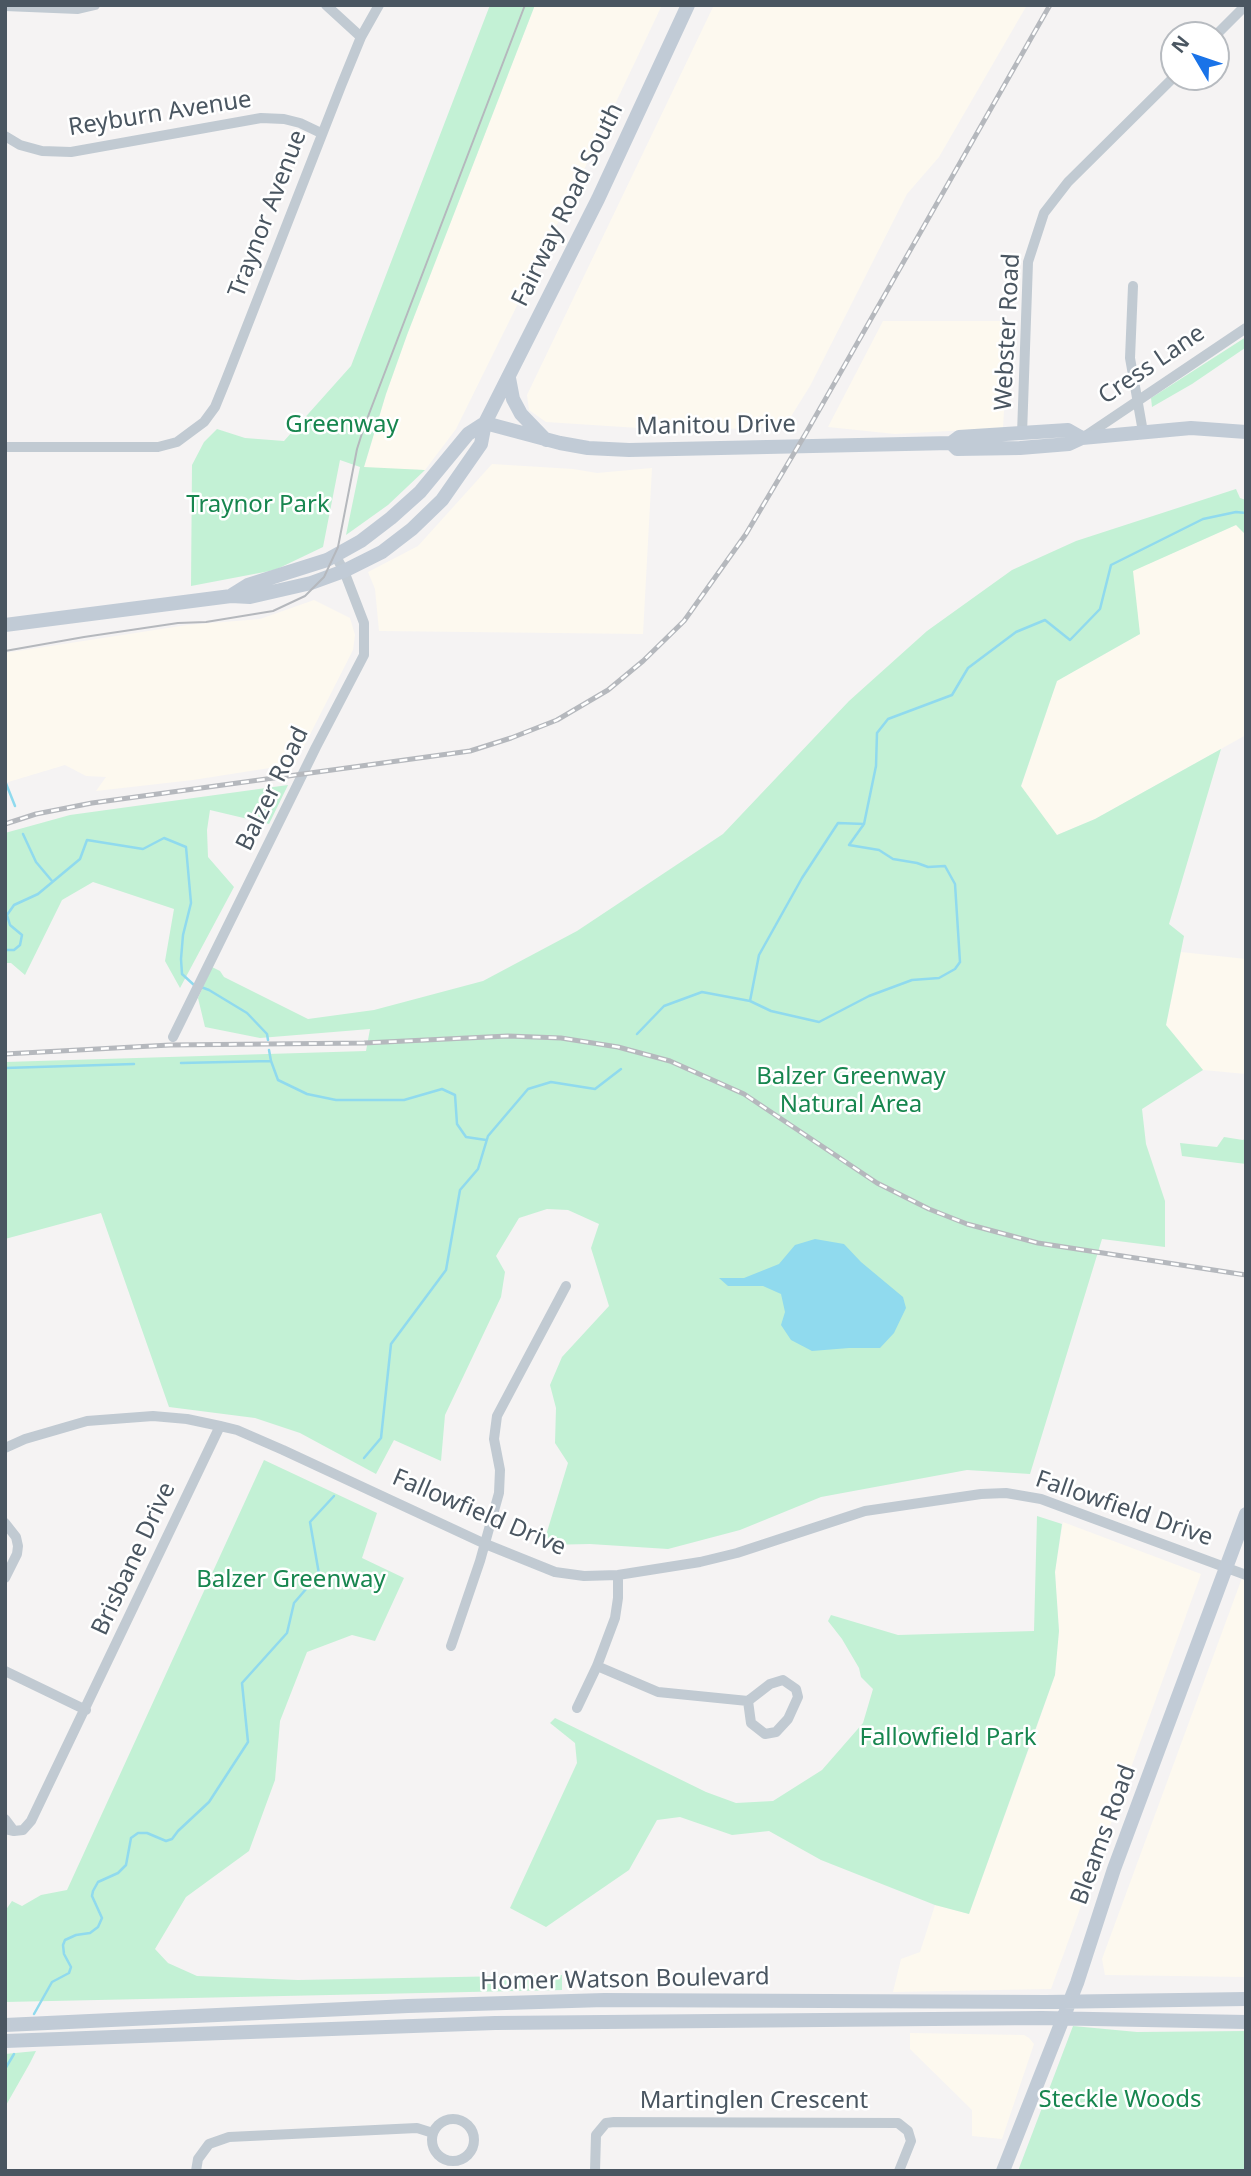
<!DOCTYPE html>
<style>
body{margin:0}
#map{position:relative;width:1251px;height:2176px;overflow:hidden;background:#f5f3f3;font-family:"Noto Sans",sans-serif}
canvas{display:block}
.frame{position:absolute;inset:0;border:7px solid #4a5661;pointer-events:none}
.north{position:absolute;left:1160px;top:21px;width:70px;height:70px;box-sizing:border-box;background:#fff;border:2px solid #b7bbc0;border-radius:50%;rotate:309deg;font-size:19px;font-weight:700;line-height:28px;text-align:center;color:#4a5661}
.north::after{content:'';display:block;margin:auto;width:24px;height:32px;background:#1a73e8;clip-path:polygon(50% 0,100% 100%,50% 72%,0 100%)}
</style>
<div id="map">
<canvas width="1251" height="2176"></canvas>
<div class="frame"></div>
<div class="north">N</div>
</div>
<script>
const c = document.querySelector('canvas').getContext('2d');
c.lineJoin = 'round';
function fill(path, color) {
  c.fillStyle = color;
  c.fill(path, 'evenodd');
}
function poly(rows) {
  const path = new Path2D();
  for (const r of rows) {
    if (r.length === 3) {
      path.moveTo(r[0] + r[2], r[1]);
      path.arc(r[0], r[1], r[2], 0, 2 * Math.PI);
      continue;
    }
    path.moveTo(r[0], r[1]);
    for (let i = 2; i < r.length; i += 2) path.lineTo(r[i], r[i + 1]);
  }
  return path;
}
function strokePath(path, color, width, dash) {
  c.strokeStyle = color;
  c.lineWidth = width;
  c.lineCap = dash ? 'butt' : 'round';
  c.setLineDash(dash || []);
  c.stroke(path);
}
function write(font, color, halo, rows, align = 'center') {
  c.font = font + ' "Noto Sans",sans-serif';
  c.lineWidth = 5;
  c.setLineDash([]);
  c.textBaseline = 'middle';
  c.strokeStyle = halo;
  c.fillStyle = color;
  for (const [text, x, y, turn = 0] of rows) {
    c.save();
    c.translate(x, y);
    c.rotate((+turn || 0) * Math.PI / 180);
    c.textAlign = isNaN(turn) ? turn : align;
    if (halo) c.strokeText(text, 0, 0);
    c.fillText(text, 0, 0);
    c.restore();
  }
}
const commercial = poly([
 [535,5,662,5,581,176,456,429,425,470,364,468,386,394,407,335],
 [714,5,1027,5,939,157,907,194,810,386,785,426,685,431,546,422,529,410,527,395],
 [883,321,1009,321,1003,428,895,434,828,427],
 [492,464,573,469,597,473,652,468,643,634,379,631,375,589,368,572,418,546],
 [1236,525,1246,535,1246,735,1095,819,1054,836,1021,787,1057,681,1140,634,1132,571],
 [314,600,350,618,355,635,353,650,295,764,193,780,96,791,106,777,86,776,65,765,5,783,5,653,187,625,260,619],
 [1181,952,1246,959,1246,1074,1203,1070,1166,1026],
 [1063,1522,1201,1574,1051,1989,893,1992,901,1959,920,1952,935,1905,969,1914,1034,1735,1055,1675,1059,1631,1055,1572],
 [1246,1567,1246,1977,1105,1975,1102,1959],
 [910,2033,1024,2035,1029,2038,1034,2044,1002,2139,972,2136,972,2110,910,2049]
]);
const green = poly([
 [490,5,535,5,407,335,386,394,364,467,425,470,388,505,346,535,360,467,340,460,323,547,275,570,191,586,192,465,204,442,217,429,245,438,284,441,351,366],
 [1246,337,1245,348,1192,384,1152,407,1151,398],
 [1236,489,1240,498,1246,500,1246,535,1236,525,1133,571,1140,634,1057,681,1021,786,1057,835,1095,819,1221,749,1169,924,1184,936,1166,1025,1203,1070,1142,1109,1146,1144,1165,1201,1165,1247,1102,1239,1030,1474,967,1470,821,1497,740,1530,668,1549,590,1544,543,1545,568,1463,555,1443,556,1408,550,1385,562,1357,609,1306,591,1248,599,1224,568,1210,547,1209,519,1218,496,1256,505,1272,501,1297,445,1415,441,1461,394,1440,376,1474,300,1433,255,1418,169,1407,101,1213,5,1239,5,1062,366,1051,370,1029,260,1038,205,1027,198,998,212,967,220,971,224,977,308,1019,374,1010,483,981,577,931,723,834,849,701,927,631,1012,570,1076,541],
 [288,785,269,824,210,810,207,830,208,857,234,887,180,988,165,961,174,909,93,882,62,900,25,975,11,963,5,963,5,833,70,815],
 [1224,1137,1243,1140,1246,1138,1246,1164,1182,1156,1180,1143,1217,1147],
 [264,1460,377,1513,362,1558,404,1578,375,1641,352,1635,307,1652,280,1721,275,1780,249,1851,186,1897,155,1949,168,1963,197,1976,298,1980,562,1975,562,1990,5,2002,5,1911,12,1901,22,1906,41,1895,67,1890],
 [1037,1516,1062,1524,1055,1572,1059,1631,1055,1675,969,1914,935,1905,821,1860,769,1831,732,1835,680,1817,657,1820,629,1870,546,1927,510,1908,577,1763,575,1743,550,1723,555,1718,706,1792,736,1803,773,1801,822,1770,863,1723,873,1689,861,1677,859,1668,842,1639,828,1621,831,1615,898,1635,1034,1631],
 [1073,2026,1137,2032,1246,2031,1246,2171,1018,2171],
 [36,2051,30,2063,5,2107,5,2054]
]);
const water = poly([
 [815,1239,844,1244,861,1262,903,1297,906,1308,894,1333,880,1348,849,1348,812,1351,791,1340,781,1325,785,1312,781,1294,763,1286,728,1286,719,1278,744,1278,779,1264,795,1245]
]);
const stream = poly([
 [5,781,15,806],
 [23,834,36,862,52,881],
 [5,950,14,950,20,945,22,935,10,925,7,915,14,905,38,894,80,859,87,840,143,849,164,838,186,847,191,903,183,935,181,959,182,974,194,985],
 [201,987,209,990,247,1013,267,1034,268,1040],
 [750,1001,759,955,802,878,838,823,864,824],
 [637,1034,664,1006,702,992,750,1001,771,1011,819,1022,869,996,912,980,939,978,955,969,960,962,955,884,945,866,928,867,917,863,893,859,879,850,849,845,864,824,876,766,877,733,888,719,952,695,968,668,1016,632,1045,620,1070,640,1100,609,1111,565,1203,519,1236,512,1246,513],
 [269,1050,271,1061,278,1080,307,1094,336,1100,404,1100,442,1089,455,1095,457,1124,466,1137,486,1140],
 [181,1063,271,1061],
 [5,1068,134,1064],
 [364,1458,381,1438,391,1344,446,1270,460,1190,478,1169,488,1136,528,1089,551,1082,595,1089,621,1069],
 [34,2014,52,1982,69,1973,71,1967,64,1954,63,1945,65,1940,76,1935,90,1933,98,1927,102,1918,92,1896,93,1891,98,1882,118,1873,126,1865,131,1838,138,1833,147,1833,166,1841,172,1839,178,1831,209,1802,248,1742,242,1683,287,1633,294,1603,319,1574,310,1522,334,1496],
 [5,2069,14,2054]
]);
const street = poly([
 [326,5,361,37],
 [5,6,78,9,95,5],
 [1216,35,1246,5],
 [5,136,20,145,42,151,71,152,261,118,284,119,300,123,321,133],
 [1133,286,1130,358,1143,432],
 [1022,434,1028,262,1044,213,1068,182,1174,77],
 [1084,437,1246,328],
 [5,447,158,447,177,442,204,422,215,407,226,380,341,86,361,37,379,5],
 [173,1037,316,747,364,655,364,623,344,571,335,555],
 [5,1448,25,1439,87,1421,153,1416,187,1419,220,1426,237,1430,283,1450,483,1543,555,1572,584,1576,618,1575,700,1562,737,1553,865,1511,981,1494,1006,1493,1041,1499,1246,1575],
 [5,1523,16,1537,18,1546,17,1554,5,1578],
 [451,1646,480,1561,499,1493,500,1470,494,1439,497,1416,566,1286],
 [597,1666,658,1692,748,1701,770,1684,783,1680,796,1689,798,1697,788,1719,776,1732,765,1734,751,1723,748,1701],
 [5,1671,86,1710],
 [577,1708,597,1666,615,1618,618,1598,618,1575],
 [5,1819,14,1831,5,1829],
 [14,1831,23,1830,31,1821,220,1426],
 [453,2140,21],
 [196,2171,198,2159,209,2144,229,2137,417,2128,433,2133],
 [595,2171,596,2135,606,2123,614,2122,898,2123,908,2131,911,2141,899,2171]
]);
const secondary = poly([
 [509,378,513,399,521,414,546,440],
 [485,423,560,443,588,448,629,450,951,443,959,437,1068,430,1082,438],
 [951,443,957,449,1020,448,1069,444,1082,438,1191,428,1246,432],
 [232,595,248,585,327,560,361,541,391,518,420,492,468,434,485,423],
 [5,625,231,596,250,597,311,583,344,571,382,552,412,529,442,500,481,444,485,423,598,199,688,5],
 [5,2025,408,2006,604,2000,1046,2002,1246,1999],
 [5,2041,495,2023,1042,2018,1246,2022],
 [1003,2171,1077,1983,1114,1869,1246,1514]
]);
const tram = poly([
 [5,651,84,637,178,623,206,622,273,611,305,596,324,577,338,547,357,449,364,427,525,5]
]);
const rail = poly([
 [5,824,36,814,92,803,470,751,511,738,557,720,608,690,643,661,684,621,746,534,806,433,1050,5],
 [5,1054,170,1045,364,1043,508,1036,561,1038,618,1047,670,1061,744,1094,877,1183,929,1209,967,1224,1038,1243,1246,1275]
]);
const streetNames = [
 ["Reyburn Avenue",160,114,-9],
 ["Fairway Road South",568,205,-64],
 ["Traynor Avenue",268,214,-69],
 ["Webster Road",1008,332,-87],
 ["Cress Lane",1152,365,-34],
 ["Manitou Drive",716,426,-1],
 ["Balzer Road",273,789,-64],
 ["Fallowfield Drive",1124,1509,19],
 ["Fallowfield Drive",479,1513,23],
 ["Brisbane Drive",134,1559,-65],
 ["Bleams Road",1104,1835,-70],
 ["Homer Watson Boulevard",625,1980,-1],
 ["Martinglen Crescent",754,2101]
];
const parkNames = [
 ["Greenway",342,425],
 ["Traynor Park",258,505],
 ["Balzer Greenway",851,1077],
 ["Natural Area",851,1105],
 ["Balzer Greenway",291,1580],
 ["Fallowfield Park",948,1738],
 ["Steckle Woods",1120,2100]
];
fill(commercial, '#fdf9ef');
fill(green, '#c3f1d5');
fill(water, '#90daee');
strokePath(stream, '#90daee', 2.5);
strokePath(street, '#c1cad2', 10);
strokePath(secondary, '#c1cbd6', 14);
strokePath(tram, '#b5b8bd', 2);
strokePath(rail, '#b5b8bd', 5);
strokePath(rail, '#fff', 2.5, [8]);
write('24px', '#4a5661', '#fff', streetNames);
write('24px', '#17864f', '#fff', parkNames);
</script>
